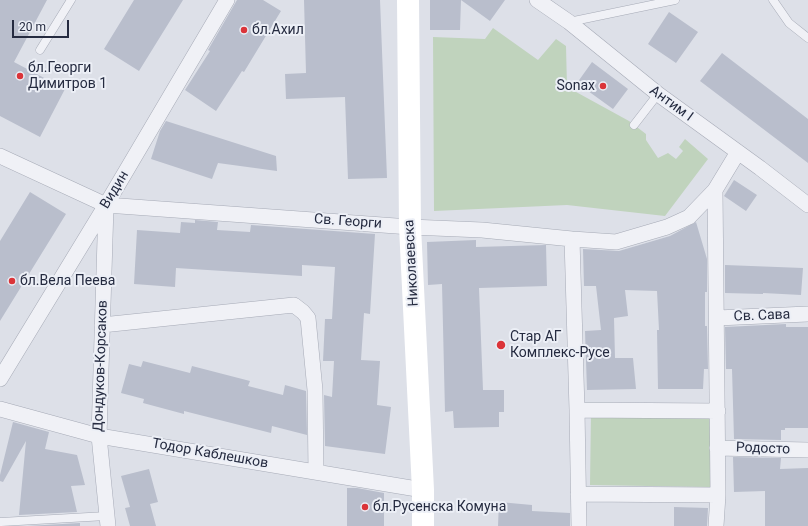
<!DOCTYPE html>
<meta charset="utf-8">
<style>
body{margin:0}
#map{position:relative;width:808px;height:526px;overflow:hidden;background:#dde0e8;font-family:Roboto,sans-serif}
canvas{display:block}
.scale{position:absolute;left:12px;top:20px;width:57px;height:18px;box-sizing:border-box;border:2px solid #252b40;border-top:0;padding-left:5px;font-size:12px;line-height:14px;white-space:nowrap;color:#252b40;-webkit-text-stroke:3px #eceff6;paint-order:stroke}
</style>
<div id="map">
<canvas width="808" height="526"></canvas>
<div class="scale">20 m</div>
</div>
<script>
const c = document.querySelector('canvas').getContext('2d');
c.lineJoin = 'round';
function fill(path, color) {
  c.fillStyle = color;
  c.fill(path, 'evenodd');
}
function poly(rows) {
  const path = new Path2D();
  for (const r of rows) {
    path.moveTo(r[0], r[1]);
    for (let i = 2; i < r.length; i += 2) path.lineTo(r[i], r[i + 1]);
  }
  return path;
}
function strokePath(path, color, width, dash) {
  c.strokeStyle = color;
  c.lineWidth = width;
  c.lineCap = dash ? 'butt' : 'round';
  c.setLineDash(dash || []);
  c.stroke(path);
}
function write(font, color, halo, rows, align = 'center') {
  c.font = font + ' Roboto,sans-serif';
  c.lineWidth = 4;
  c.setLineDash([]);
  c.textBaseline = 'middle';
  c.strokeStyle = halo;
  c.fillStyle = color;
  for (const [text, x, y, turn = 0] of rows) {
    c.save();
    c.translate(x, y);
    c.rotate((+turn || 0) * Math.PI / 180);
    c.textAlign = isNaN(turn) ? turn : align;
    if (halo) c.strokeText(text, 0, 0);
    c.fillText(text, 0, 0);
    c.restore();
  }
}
const green = poly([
 [493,28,538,60,556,39,566,46,567,87,629,121,646,134,646,140,658,158,668,153,676,159,683,151,679,147,685,139,708,159,665,216,567,205,434,211,433,37,485,39],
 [591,412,711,414,710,487,590,485]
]);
const building = poly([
 [0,0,47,0,14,62,65,89,40,137,0,116],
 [134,0,183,0,139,71,104,49],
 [237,0,263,0,281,11,244,72,242,71,216,111,185,90,210,51,208,50],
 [304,0,380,0,387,178,348,179,345,97,286,99,285,74,306,73],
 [430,0,505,0,490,21,461,0,460,30,430,30],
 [669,12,698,32,676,63,648,44],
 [722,53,808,119,808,163,700,81],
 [592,62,628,89,613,109,577,83],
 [166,121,276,156,277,171,218,163,212,179,151,159,160,131],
 [734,180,757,195,746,211,724,196],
 [30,192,66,214,0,321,0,241],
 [195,220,218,222,217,230,250,232,251,225,375,234,370,314,364,313,361,360,380,361,377,405,391,407,385,454,325,446,324,395,332,397,334,361,323,361,325,319,332,319,335,267,302,265,302,276,176,268,175,287,134,284,137,230,180,233,181,222,195,223],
 [696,222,707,259,707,292,705,292,705,326,707,326,708,369,704,369,703,389,658,389,657,330,659,330,657,291,625,290,628,316,614,318,615,358,633,358,636,389,587,390,585,331,601,330,596,286,584,286,583,249,619,251,670,236],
 [476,240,476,247,546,245,547,286,479,288,483,390,504,390,504,412,499,412,499,427,454,428,453,411,445,412,442,284,428,285,427,242],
 [725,265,803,268,801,295,763,293,763,294,725,293],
 [786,324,786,327,808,327,808,428,785,428,785,430,781,430,781,440,734,439,732,369,726,369,725,327],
 [143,361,190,373,192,366,250,381,248,386,283,395,285,385,306,391,307,435,272,426,271,433,184,411,184,414,143,403,144,399,121,393,129,364,141,367],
 [13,422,49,432,45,449,77,455,85,485,71,486,77,512,19,515,26,441,3,482,0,481,0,475],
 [733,457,781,458,780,469,808,468,808,526,765,526,765,491,734,492],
 [149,469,158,502,150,504,156,526,130,526,125,508,130,507,121,476],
 [347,488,357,488,384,493,384,526,347,526],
 [499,502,532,505,532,511,570,513,570,526,498,526],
 [674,507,708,508,707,526,674,526],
 [80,523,80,526,27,526]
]);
const service = poly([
 [773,0,789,23,808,38],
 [569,22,675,0],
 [40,50,71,0],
 [634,125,658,94],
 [0,524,1,522,106,516]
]);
const minor = poly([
 [537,0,569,22,658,94,760,168,808,205],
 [0,156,106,205,410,227,482,230,572,239,616,242,667,227,689,217,715,190],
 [106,206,99,436,108,526],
 [572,239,577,410,579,526],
 [717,318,808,314],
 [102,325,294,305,303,312,308,318,315,390,316,472],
 [0,379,106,205,227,0],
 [0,409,99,436,423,490],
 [577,410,718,411],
 [717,448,808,450],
 [578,494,718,495],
 [716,526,718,495,715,190,738,152]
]);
const secondary = poly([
 [408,0,410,227,423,490,423,526]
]);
const markers = [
 [244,30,4,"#db3439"],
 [20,76,4,"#db3439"],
 [603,86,4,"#db3439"],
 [12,281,4,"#db3439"],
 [501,345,5,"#db3439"],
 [365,507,4,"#db3439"]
];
const poiNames = [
 ["бл.Ахил",252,30],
 ["бл.Георги",28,68],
 ["Димитров 1",28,84],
 ["Sonax",595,86,"right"],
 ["бл.Вела Пеева",20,281],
 ["Стар АГ",510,337],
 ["Комплекс-Русе",510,353],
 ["бл.Русенска Комуна",373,507]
];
const streetNames = [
 ["Антим I",671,104,36],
 ["Видин",115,190,-59],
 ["Св. Георги",348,222,4],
 ["Николаевска",412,263,-93],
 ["Св. Сава",762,316,-2],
 ["Дондуков-Корсаков",101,366,-88],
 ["Родосто",763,449,2],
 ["Тодор Каблешков",210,454,10]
];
fill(green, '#c0d3bd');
fill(building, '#b9becc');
strokePath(service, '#a6aab6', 9);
strokePath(minor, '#a6aab6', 16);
strokePath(service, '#f0f1f6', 8);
strokePath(minor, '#f0f1f6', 15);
strokePath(secondary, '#fff', 22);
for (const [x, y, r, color] of markers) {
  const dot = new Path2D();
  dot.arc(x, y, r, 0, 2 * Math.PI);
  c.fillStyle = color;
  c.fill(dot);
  strokePath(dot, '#eceff6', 1.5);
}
write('14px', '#252b40', '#eceff6', poiNames, 'left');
write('14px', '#252b40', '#eceff6', streetNames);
</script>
